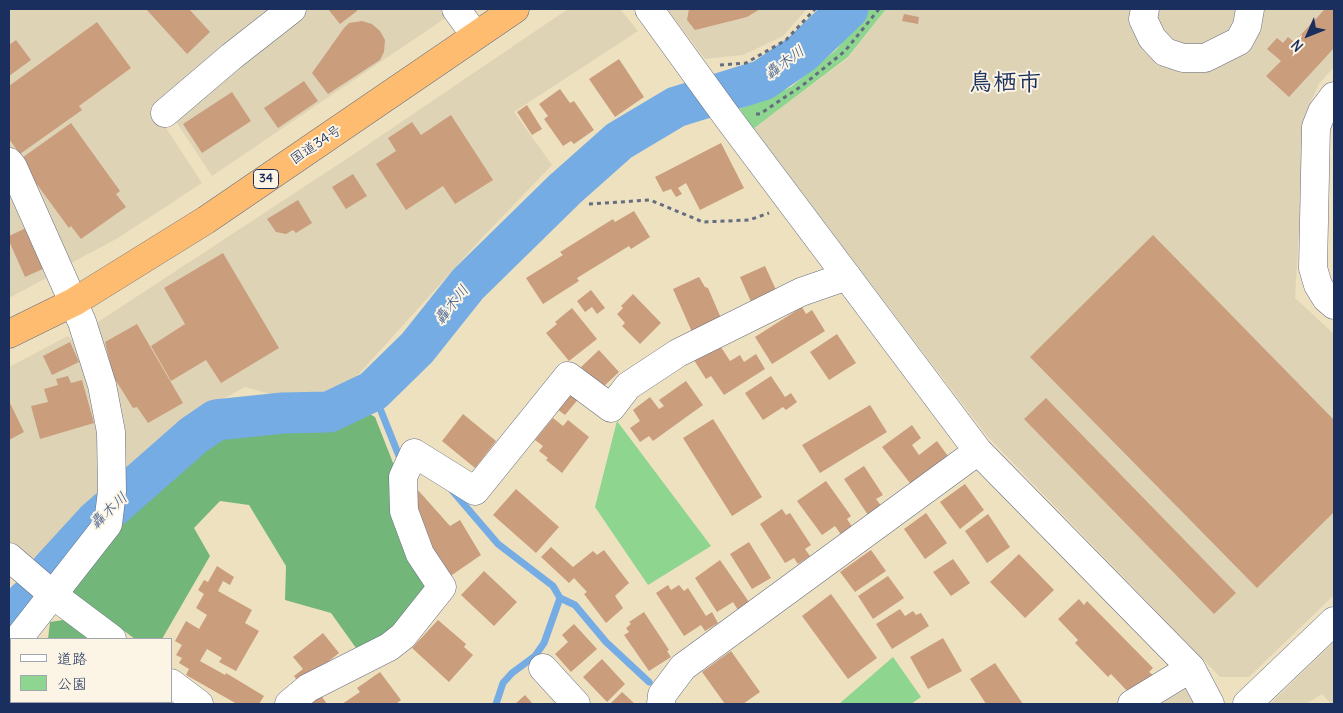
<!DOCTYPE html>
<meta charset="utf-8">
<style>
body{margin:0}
#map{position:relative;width:1343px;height:713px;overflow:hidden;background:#eee1c0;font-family:Delius,"Klee One",sans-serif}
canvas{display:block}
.frame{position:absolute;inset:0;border:10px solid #1b2f5e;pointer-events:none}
.legend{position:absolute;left:10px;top:638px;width:162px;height:65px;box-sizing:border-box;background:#fcf5e5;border:1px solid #a2a6af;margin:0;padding:6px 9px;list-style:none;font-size:15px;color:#1b2f5e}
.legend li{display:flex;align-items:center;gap:10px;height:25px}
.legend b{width:25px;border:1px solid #a2a6af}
.north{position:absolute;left:1283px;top:10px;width:50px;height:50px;-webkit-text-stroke:4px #fcf5e5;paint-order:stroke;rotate:226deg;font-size:14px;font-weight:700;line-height:20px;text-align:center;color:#1b2f5e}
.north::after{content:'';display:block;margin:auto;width:18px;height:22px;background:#1b2f5e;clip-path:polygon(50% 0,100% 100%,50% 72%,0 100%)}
</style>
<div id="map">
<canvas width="1343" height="713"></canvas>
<div class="frame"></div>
<ul class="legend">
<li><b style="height:6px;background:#fff"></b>道路</li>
<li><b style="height:14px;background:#8ed58f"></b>公園</li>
</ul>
<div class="north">N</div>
</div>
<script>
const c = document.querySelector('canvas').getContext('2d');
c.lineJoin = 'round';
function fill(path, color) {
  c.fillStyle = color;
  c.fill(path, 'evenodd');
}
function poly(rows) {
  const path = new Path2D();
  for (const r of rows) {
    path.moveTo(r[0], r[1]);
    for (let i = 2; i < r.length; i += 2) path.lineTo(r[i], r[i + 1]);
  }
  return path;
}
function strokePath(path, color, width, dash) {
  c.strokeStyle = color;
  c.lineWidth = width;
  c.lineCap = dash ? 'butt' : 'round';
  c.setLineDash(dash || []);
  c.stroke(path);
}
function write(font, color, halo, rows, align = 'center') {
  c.font = font + ' Delius,"Klee One",sans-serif';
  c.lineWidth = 4;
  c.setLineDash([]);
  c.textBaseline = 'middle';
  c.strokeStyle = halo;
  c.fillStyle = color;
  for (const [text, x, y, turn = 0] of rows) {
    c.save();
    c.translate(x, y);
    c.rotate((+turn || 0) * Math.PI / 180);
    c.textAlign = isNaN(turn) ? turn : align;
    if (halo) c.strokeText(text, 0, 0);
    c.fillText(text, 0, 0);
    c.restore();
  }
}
const built = poly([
 [9,9,276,9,155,111,202,183,118,238,71,263,19,165,9,153],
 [303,9,440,9,447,17,212,176,173,117],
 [568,9,620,9,638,31,514,112,552,165,479,241,358,375,335,392,295,401,245,387,195,414,124,482,95,324,351,156],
 [667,9,807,9,783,36,743,55,705,59],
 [886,9,1334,9,1334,67,1319,84,1306,113,1295,298,1334,334,1334,595,1249,677,1220,677,987,436,753,129,848,58],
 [9,176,54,274,9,298],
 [68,336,86,353,102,428,103,504,39,570,9,543,9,367],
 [1334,642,1334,704,1331,704,1322,694,1306,704,1270,704],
 [1187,687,1199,704,1148,704]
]);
const green = poly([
 [869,9,886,9,848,57,753,129,740,109,791,87,836,50],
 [617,421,711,546,648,585,595,507],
 [893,657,921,697,911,704,839,704]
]);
const forest = poly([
 [359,408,375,417,397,473,431,579,390,636,356,648,331,613,285,600,286,566,249,505,220,501,194,528,210,556,162,639,135,639,72,592,120,521,124,510,198,446,223,434,326,425],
 [63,620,89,639,48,639,50,622]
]);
const stream = poly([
 [373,391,399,456,405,460],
 [450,488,498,544,553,586,560,598,544,643,535,656,512,673,503,683,496,704],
 [560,598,575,605,606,642,649,682]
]);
const river = poly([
 [51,570,95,522,194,435,216,420,283,413,329,412,373,391,417,348,468,284,565,189,619,141,676,107,763,80,802,53,848,9],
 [9,626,27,600]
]);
const building = poly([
 [146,9,189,9,210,32,187,54],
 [328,9,356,9,357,11,340,24],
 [689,9,760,9,747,17,695,30,687,20],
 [1325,9,1334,9,1334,48,1289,97,1266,76,1281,61,1267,49,1277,38,1283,43,1288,37,1294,42],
 [904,14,919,17,918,24,902,21],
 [362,21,372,24,380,31,385,40,384,52,380,60,328,94,312,73,344,28,349,23],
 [97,22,131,68,79,106,82,110,20,154,9,139,9,86],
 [16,40,31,60,9,76,9,45],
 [619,59,644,97,615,117,589,79],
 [304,81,318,101,278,128,264,108],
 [560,89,570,103,574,101,594,130,574,144,571,141,563,146,544,119,548,116,539,104],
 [232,92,251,121,202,153,183,124],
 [527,105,542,129,532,135,517,112],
 [451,115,493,180,455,204,443,186,406,210,376,164,396,151,388,138,412,122,421,135],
 [71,123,120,191,116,194,126,207,81,239,71,226,69,228,19,160],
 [721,143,744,188,700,210,686,183,678,188,682,194,676,197,671,189,663,192,655,177],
 [353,174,367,196,346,209,332,187],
 [298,200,312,223,296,233,293,230,286,234,276,232,267,219],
 [634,211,650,237,631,249,629,246,577,278,579,281,543,304,526,278,563,255,560,252,613,219,615,222],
 [26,228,45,268,25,277,9,241,9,236],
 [1153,235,1334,420,1334,512,1257,588,1030,357],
 [223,253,279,348,221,383,206,360,171,381,151,346,185,324,164,288],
 [765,266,777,292,752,304,740,277],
 [699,277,705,287,708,288,721,318,692,332,673,289],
 [591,290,605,308,597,314,592,307,585,312,577,301],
 [633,294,661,323,640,344,622,326,625,323,617,314,623,308,621,306],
 [802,307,806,314,812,310,825,331,772,364,755,337],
 [572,308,597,339,569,361,546,333,557,324,555,322],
 [137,324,183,403,148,423,137,407,133,408,113,376,105,342],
 [837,334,856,363,829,380,810,352],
 [70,342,79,362,52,375,43,356],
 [719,344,730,361,740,355,744,362,756,354,765,369,724,395,711,376,706,379,694,360],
 [599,350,619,372,601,389,581,367],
 [68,376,71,383,82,380,94,423,40,439,31,406,48,402,44,389,58,385,56,379],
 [771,376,785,397,791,393,797,402,786,410,783,407,763,420,745,393],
 [686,381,703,405,653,441,649,436,640,442,630,428,640,421,633,410,650,397,659,409,664,406,659,400],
 [572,391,580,397,565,415,557,409],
 [1046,398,1236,593,1214,614,1024,419],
 [9,401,24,432,9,440],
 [870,405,887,432,820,473,802,445],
 [463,414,496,441,475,468,442,441],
 [553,418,563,426,568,420,589,437,562,473,546,460,548,458,539,451,543,446,535,440],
 [713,419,762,497,732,516,683,438],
 [912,425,921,438,912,445,919,455,937,441,950,459,913,487,882,447],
 [864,466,883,495,876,499,882,507,868,515,844,479],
 [826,481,851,516,847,519,853,528,842,536,835,526,822,535,797,501],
 [965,484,984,510,960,529,940,502],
 [417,489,450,526,460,520,481,555,449,577,427,545,414,501],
 [516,489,559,527,536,553,493,515],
 [782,509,786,515,790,513,811,545,805,549,810,556,798,564,794,558,785,563,760,524],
 [926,513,947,543,925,559,904,529],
 [988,514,1010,547,987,563,965,531],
 [749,542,771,578,752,589,730,554],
 [551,547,573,567,593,551,597,555,604,550,629,583,615,596,623,608,606,623,584,594,587,592,574,578,569,583,541,557],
 [871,550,886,571,855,592,840,572],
 [1019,554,1054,590,1025,618,990,582],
 [953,559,970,583,951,596,933,572],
 [720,560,749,602,738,610,733,602,717,612,695,578],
 [217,566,234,577,230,585,223,581,218,591,252,610,245,623,259,631,236,671,219,662,222,658,207,649,200,661,225,675,226,673,264,696,259,704,237,704,186,675,189,669,179,663,182,658,176,655,182,645,175,641,186,621,199,629,207,615,196,608,204,594,198,590,204,580,208,582],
 [484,571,517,602,494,626,461,595],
 [888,576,904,598,873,619,858,596],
 [668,585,671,590,679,585,684,591,688,588,706,616,712,612,718,623,705,631,701,625,684,636,656,593],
 [831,594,877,658,848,679,802,616],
 [1079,599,1084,605,1087,601,1153,668,1149,672,1153,675,1131,695,1111,674,1108,677,1075,643,1078,640,1058,619],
 [900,609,905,616,913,611,916,615,921,613,929,626,892,649,876,624],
 [644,612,669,650,667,651,671,657,649,671,624,635,629,632,626,628,631,624,629,622],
 [438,620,466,644,464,647,473,655,449,682,412,648],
 [574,624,597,649,571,672,555,654,568,642,562,635],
 [323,633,339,653,300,684,294,676,303,669,293,657],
 [943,638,962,671,928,689,910,657],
 [731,651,760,692,743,704,725,704,702,672],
 [602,659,625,684,607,702,583,677],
 [995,663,1023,704,986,704,970,679],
 [380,672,401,700,396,704,342,704,360,692,357,688],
 [622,692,635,704,610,704],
 [320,694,327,704,306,704],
 [525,695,533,704,515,704]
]);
const path = poly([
 [720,65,746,63,786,40,815,9],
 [756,114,760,114,803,85,845,51,879,9],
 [589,204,650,200,703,222,749,220,769,213]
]);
const minor = poly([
 [456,9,475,35],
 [649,9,728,118,978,451,1191,668,1210,704],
 [1145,9,1143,19,1152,38,1165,52,1183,58,1205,58,1239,41,1247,26,1250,9],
 [1334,96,1322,112,1316,127,1313,268,1318,285,1326,298,1334,305],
 [165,113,232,56,292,9],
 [9,162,13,167,82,322,102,385,111,432,112,491,108,524,18,639],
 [9,557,52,594,112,639],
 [543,668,576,704],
 [171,683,199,704],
 [289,704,308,688,389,647,403,636,442,587,420,554,404,511,403,477,414,453,475,491,568,376,611,408,628,386,678,353,801,292,847,276],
 [661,704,662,695,683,667,978,451],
 [1132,704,1191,668],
 [1247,704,1334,621]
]);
const highway = poly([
 [9,334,74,302,206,220,515,9]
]);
const shields = [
 [266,179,25]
];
const shieldNames = [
 ["34",266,179]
];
const streetNames = [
 ["国道34号",316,145,-34]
];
const waterNames = [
 ["轟木川",785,63,-36],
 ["轟木川",452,305,-51],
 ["轟木川",109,511,-43]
];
const townNames = [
 ["鳥栖市",1005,83]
];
fill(built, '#dfd3b6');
fill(green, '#8ed58f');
fill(forest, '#72b67a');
strokePath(stream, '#74ace3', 7);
strokePath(river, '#74ace3', 41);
fill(building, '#ca9d7d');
strokePath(minor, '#656d80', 29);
strokePath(highway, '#656d80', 29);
strokePath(path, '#656d80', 3, [4, 4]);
strokePath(minor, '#fff', 28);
strokePath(highway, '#febc70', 28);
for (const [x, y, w] of shields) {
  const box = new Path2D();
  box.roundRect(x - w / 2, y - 9.5, w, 19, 4);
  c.fillStyle = '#fcf5e5';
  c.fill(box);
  strokePath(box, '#1b2f5e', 1);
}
write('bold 12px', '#1b2f5e', null, shieldNames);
write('14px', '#1b2f5e', '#fcf5e5', streetNames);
write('italic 15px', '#365486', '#fcf5e5', waterNames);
write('bold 24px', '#1b2f5e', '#fcf5e5', townNames);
</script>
